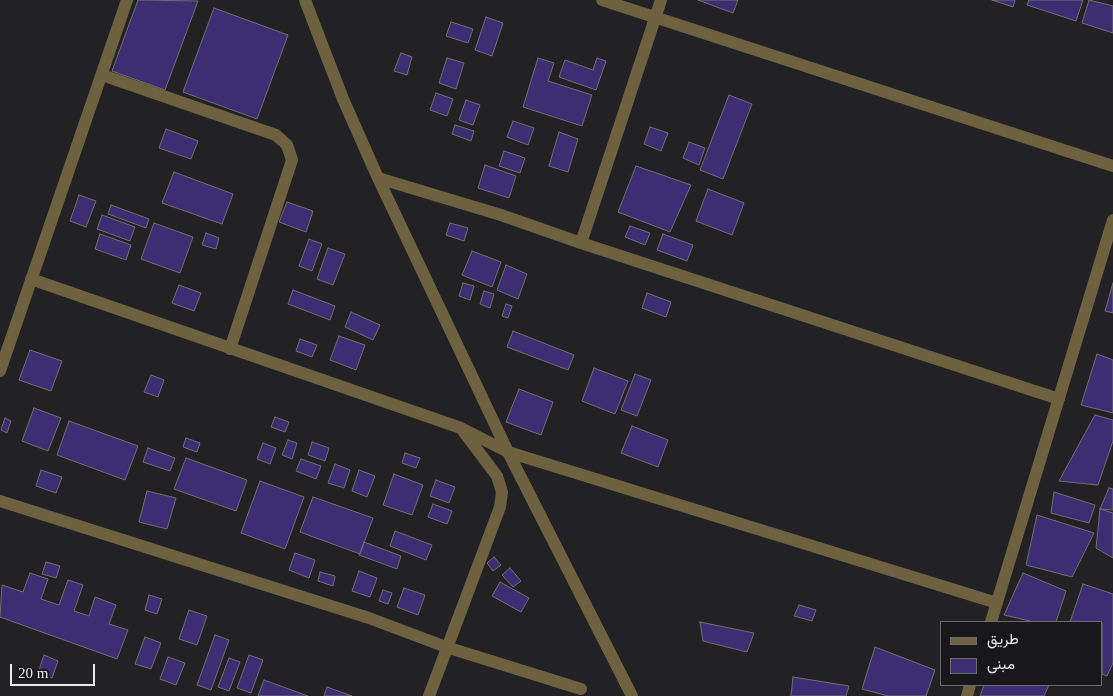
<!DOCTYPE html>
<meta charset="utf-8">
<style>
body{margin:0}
#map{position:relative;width:1113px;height:696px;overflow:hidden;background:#222224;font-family:"Times New Roman",Vazirmatn,serif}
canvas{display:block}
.legend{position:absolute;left:940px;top:621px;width:162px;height:65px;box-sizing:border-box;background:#18181a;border:1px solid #6c6c6e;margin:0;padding:6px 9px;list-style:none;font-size:15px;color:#eaeaec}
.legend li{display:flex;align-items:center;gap:10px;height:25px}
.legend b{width:25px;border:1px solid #6c6c6e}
.scale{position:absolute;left:10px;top:664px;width:85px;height:22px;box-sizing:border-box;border:2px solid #eaeaec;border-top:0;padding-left:6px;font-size:15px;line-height:18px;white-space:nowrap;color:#eaeaec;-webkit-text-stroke:4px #18181a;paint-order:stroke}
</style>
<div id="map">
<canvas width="1113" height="696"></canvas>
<ul class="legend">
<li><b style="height:6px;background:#6d6140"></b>طريق</li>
<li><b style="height:14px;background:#3d2d72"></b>مبنى</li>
</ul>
<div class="scale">20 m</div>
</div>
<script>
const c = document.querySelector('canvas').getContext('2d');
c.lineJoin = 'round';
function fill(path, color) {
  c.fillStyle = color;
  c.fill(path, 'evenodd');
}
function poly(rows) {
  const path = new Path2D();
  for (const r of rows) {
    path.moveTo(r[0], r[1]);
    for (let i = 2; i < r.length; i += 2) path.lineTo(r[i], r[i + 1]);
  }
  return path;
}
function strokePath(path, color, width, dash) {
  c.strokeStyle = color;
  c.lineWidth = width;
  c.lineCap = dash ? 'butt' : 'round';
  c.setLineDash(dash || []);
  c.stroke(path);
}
const building = poly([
 [138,0,198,1,165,90,112,71,138,0],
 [698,0,738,0,733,13,698,0],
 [992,0,1015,0,1013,7,992,0],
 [1029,0,1083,0,1076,21,1027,5,1029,0],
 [1089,0,1113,6,1113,33,1082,23,1089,0],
 [214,8,288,35,257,119,183,92,214,8],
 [486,17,503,23,492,56,475,50,486,17],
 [451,22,473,29,468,43,446,36,451,22],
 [401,53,412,57,407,75,394,71,401,53],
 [447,58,464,63,456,89,439,83,447,58],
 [538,58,554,63,548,81,592,95,582,126,523,107,538,58],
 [597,58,606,61,596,90,559,77,565,60,593,70,597,58],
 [436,93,453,99,447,116,430,110,436,93],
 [729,95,752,104,723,179,700,170,729,95],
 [466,100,480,105,473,125,459,120,466,100],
 [513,121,534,128,528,145,507,137,513,121],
 [455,125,474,131,471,141,452,134,455,125],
 [650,127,668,133,661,151,644,144,650,127],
 [166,129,198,141,191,159,159,148,166,129],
 [559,132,578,139,568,172,549,166,559,132],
 [689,142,705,148,699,165,683,158,689,142],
 [504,151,525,158,520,173,499,166,504,151],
 [485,165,516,176,509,198,478,188,485,165],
 [636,166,691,185,670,232,618,212,636,166],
 [174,172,233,194,222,224,162,203,174,172],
 [708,189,744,203,732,235,696,221,708,189],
 [79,195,96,201,86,227,70,221,79,195],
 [287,202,313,211,306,232,279,222,287,202],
 [111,205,149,219,146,228,108,214,111,205],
 [102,215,135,227,130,241,97,229,102,215],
 [154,223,193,237,180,273,141,259,154,223],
 [450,223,468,228,464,241,446,235,450,223],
 [630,226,650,233,645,245,625,237,630,226],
 [206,233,219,238,216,249,202,245,206,233],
 [100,234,131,245,126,260,95,249,100,234],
 [663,234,693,245,687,261,657,250,663,234],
 [309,239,322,244,312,271,299,266,309,239],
 [328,248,345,254,333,285,317,279,328,248],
 [472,251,501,262,492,287,462,275,472,251],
 [506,265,527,274,518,299,497,290,506,265],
 [463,283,474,286,470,300,459,296,463,283],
 [1113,283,1113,313,1105,311,1113,283],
 [179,285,201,293,194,311,172,303,179,285],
 [293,290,335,306,330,320,288,304,293,290],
 [484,291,494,294,490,308,480,304,484,291],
 [647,293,671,302,666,317,642,308,647,293],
 [506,304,512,306,508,318,502,316,506,304],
 [351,312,380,325,373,340,345,327,351,312],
 [513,331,574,355,568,370,507,347,513,331],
 [339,336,365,345,356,370,330,360,339,336],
 [300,339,317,345,312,357,296,351,300,339],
 [30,350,62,361,51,391,19,380,30,350],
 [1097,354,1113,360,1113,413,1081,405,1097,354],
 [594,368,628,381,615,414,582,401,594,368],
 [635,374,651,380,637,416,621,410,635,374],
 [151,375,164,380,158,397,144,392,151,375],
 [519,389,553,402,541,435,506,422,519,389],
 [34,408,61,418,48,451,22,441,34,408],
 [1095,415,1113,420,1113,441,1098,485,1059,481,1095,415],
 [275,417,289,422,285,432,271,427,275,417],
 [5,418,11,421,7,433,1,430,5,418],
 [69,421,138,446,125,480,57,455,69,421],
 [632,426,668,440,658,467,621,453,632,426],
 [186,438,200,443,197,452,183,447,186,438],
 [288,440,297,443,292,459,282,455,288,440],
 [312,442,329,448,325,461,308,455,312,442],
 [263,443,276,448,270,464,257,459,263,443],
 [148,448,175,458,170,471,143,462,148,448],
 [405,453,420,458,416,468,402,463,405,453],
 [186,458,247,480,236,511,174,489,186,458],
 [301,459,321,466,316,479,296,471,301,459],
 [335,464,350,470,344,488,328,483,335,464],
 [41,470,62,477,56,493,36,486,41,470],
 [359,470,375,476,367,497,352,491,359,470],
 [394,474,423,485,412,515,383,505,394,474],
 [436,480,455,487,449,503,430,496,436,480],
 [260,481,304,497,285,549,241,533,260,481],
 [1109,488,1113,489,1113,510,1100,509,1109,488],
 [147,491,176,498,167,529,139,522,147,491],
 [1054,492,1095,505,1089,523,1051,513,1054,492],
 [313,497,373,518,360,554,300,532,313,497],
 [433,504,452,511,447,524,428,517,433,504],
 [1100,509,1113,513,1113,558,1096,548,1100,509],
 [1037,515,1094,533,1072,577,1026,565,1037,515],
 [395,531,432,545,426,560,390,546,395,531],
 [364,542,401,556,397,569,359,555,364,542],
 [295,553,315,560,309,578,289,570,295,553],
 [494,557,501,565,493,571,487,563,494,557],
 [46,562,60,566,56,578,42,574,46,562],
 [510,568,521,581,513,587,502,575,510,568],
 [359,571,377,578,370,597,352,591,359,571],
 [320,572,335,576,333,586,318,581,320,572],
 [30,573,48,579,41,599,59,605,68,580,83,585,74,611,89,616,95,597,116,605,109,624,128,630,117,659,0,617,2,585,23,592,30,573],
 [1023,573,1066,591,1056,622,1034,622,1004,615,1023,573],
 [500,582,529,598,521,612,492,596,500,582],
 [1083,584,1113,594,1113,663,1107,676,1102,674,1102,622,1070,622,1083,584],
 [404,588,425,595,418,615,397,607,404,588],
 [383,590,392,593,388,604,379,601,383,590],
 [149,595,162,599,157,614,145,610,149,595],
 [799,605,816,610,812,621,794,616,799,605],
 [189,610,207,616,197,645,179,639,189,610],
 [700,622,754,633,747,652,703,641,700,622],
 [215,635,229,640,211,690,197,685,215,635],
 [145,637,161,643,151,669,135,664,145,637],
 [875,647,935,670,926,696,888,696,862,689,875,647],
 [44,655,58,661,52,678,38,673,44,655],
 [249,655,263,660,251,693,237,688,249,655],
 [168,657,185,663,176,685,160,679,168,657],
 [229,658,240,662,229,691,218,687,229,658],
 [793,677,849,686,846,696,791,696,793,677],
 [264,680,308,696,258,696,264,680],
 [984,685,1049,685,1044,696,980,696,984,685],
 [327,687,352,696,324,696,327,687]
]);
const street = poly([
 [305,0,343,99,378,178,508,452,632,696],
 [602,0,1113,166],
 [102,75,276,135,287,145,292,160,230,349],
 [378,178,501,215,581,243,661,0],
 [581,243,1059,399],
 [31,279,461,428,508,452,997,603],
 [0,371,127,0],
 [0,501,369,618,446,647,581,689],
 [991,622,1113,220],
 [429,696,500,507,502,492,497,476,463,431],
 [967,696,970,685]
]);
fill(building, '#3d2d72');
strokePath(building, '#707072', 1);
strokePath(street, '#6d6140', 12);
</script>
